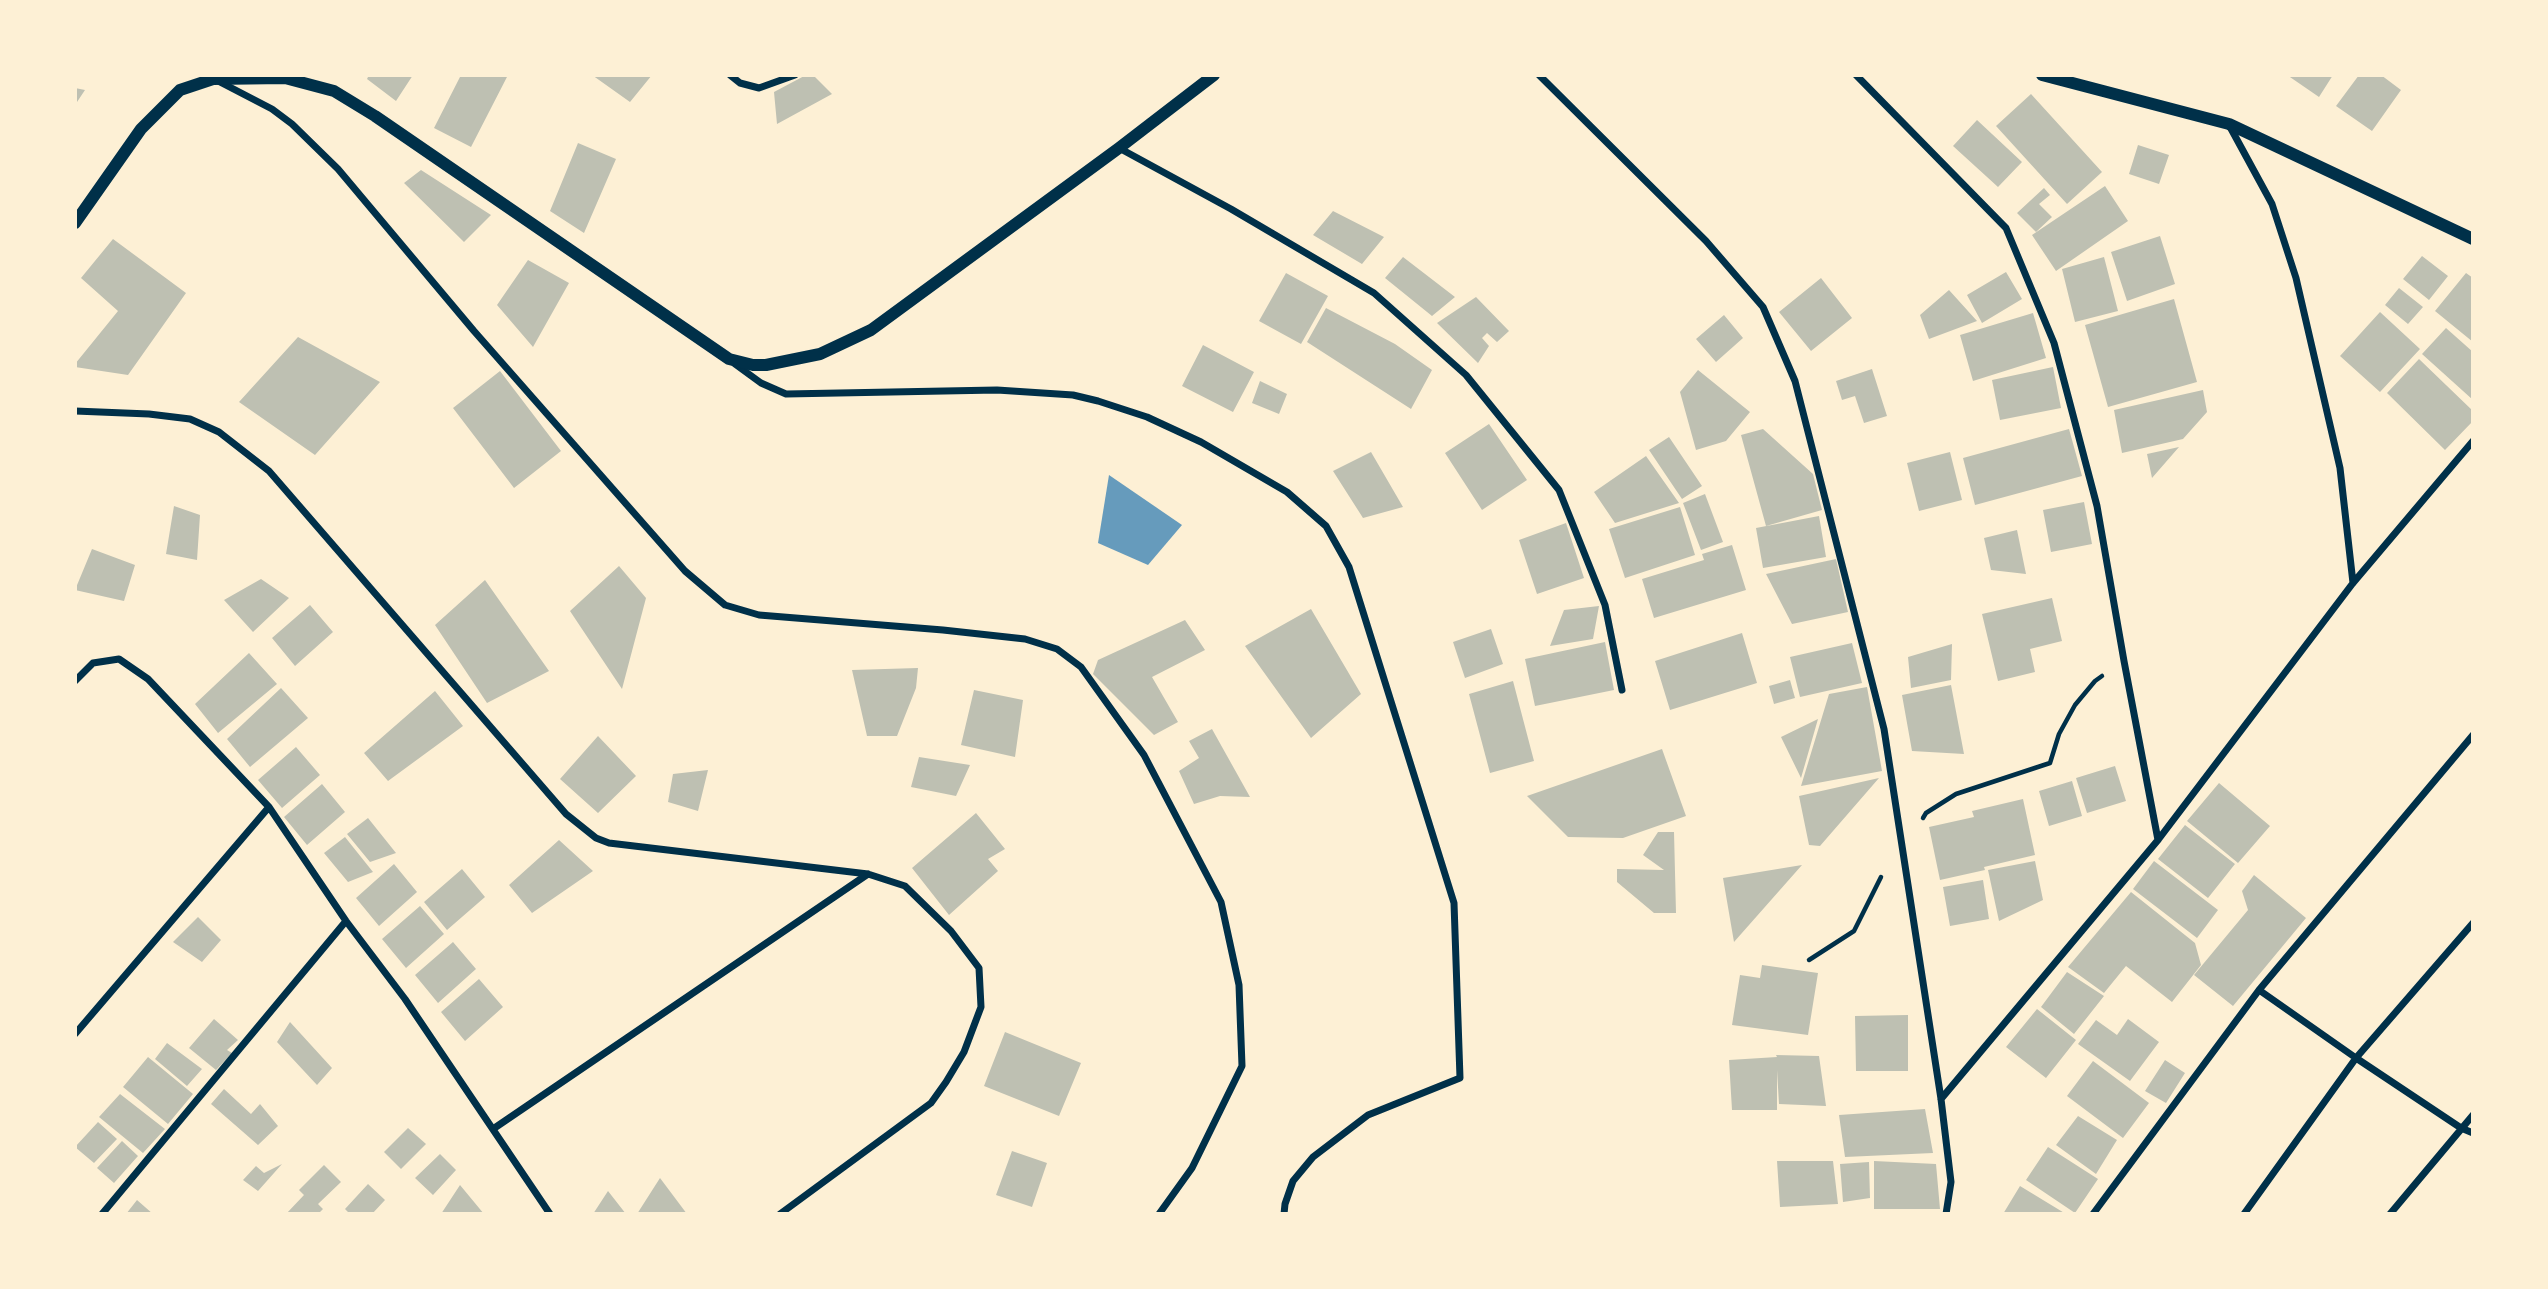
<!DOCTYPE html>
<style>
body{margin:0}
#map{position:relative;width:2548px;height:1289px;overflow:hidden;background:#fdf0d5;font-family:Montserrat,sans-serif}
canvas{display:block}
.frame{position:absolute;inset:0;border:77px solid #fdf0d5;pointer-events:none}
</style>
<div id="map">
<canvas width="2548" height="1289"></canvas>
<div class="frame"></div>
</div>
<script>
const c = document.querySelector('canvas').getContext('2d');
c.lineJoin = 'round';
function fill(path, color) {
  c.fillStyle = color;
  c.fill(path, 'evenodd');
}
function poly(rows) {
  const path = new Path2D();
  for (const r of rows) {
    path.moveTo(r[0], r[1]);
    for (let i = 2; i < r.length; i += 2) path.lineTo(r[i], r[i + 1]);
  }
  return path;
}
function strokePath(path, color, width, dash) {
  c.strokeStyle = color;
  c.lineWidth = width;
  c.lineCap = dash ? 'butt' : 'round';
  c.setLineDash(dash || []);
  c.stroke(path);
}
const water = poly([
 [1109,475,1182,525,1148,565,1098,543]
]);
const building = poly([
 [369,75,413,75,396,101,367,79],
 [461,75,508,75,471,147,434,128],
 [592,75,652,75,630,102],
 [806,75,813,75,832,94,777,124,774,92],
 [2287,75,2333,75,2319,97],
 [2359,75,2381,75,2401,90,2372,131,2336,106],
 [75,88,85,90,75,105],
 [2031,94,2102,172,2067,204,1996,126],
 [1977,120,2022,162,1998,187,1953,146],
 [578,143,616,159,584,233,550,211],
 [2138,145,2169,155,2159,184,2129,174],
 [421,170,491,215,464,242,404,183],
 [2105,186,2128,221,2056,271,2032,235],
 [2044,188,2050,195,2039,204,2052,217,2036,232,2017,213],
 [1333,211,1384,237,1362,264,1313,235],
 [2160,236,2175,284,2127,301,2111,252],
 [113,239,186,293,128,375,75,367,75,364,118,311,81,278],
 [2422,256,2448,276,2429,300,2403,279],
 [1403,257,1455,297,1432,316,1385,278],
 [2104,257,2118,311,2075,322,2062,269],
 [528,260,569,283,533,347,497,305],
 [2006,272,2022,299,1982,323,1967,295],
 [1286,273,1328,296,1301,344,1259,321],
 [2466,273,2473,278,2473,342,2435,311],
 [1821,278,1852,318,1811,351,1779,312],
 [2399,288,2423,307,2408,324,2385,305],
 [1949,290,1977,321,1929,339,1920,315],
 [1476,297,1509,331,1497,342,1487,333,1482,338,1489,346,1478,363,1437,323],
 [2174,299,2197,382,2108,407,2085,325],
 [1326,308,1395,344,1432,370,1411,409,1307,342],
 [2380,312,2420,349,2380,392,2340,356],
 [2033,313,2046,358,1973,381,1960,335],
 [1724,315,1743,338,1716,362,1696,339],
 [2446,328,2473,352,2473,400,2422,354],
 [298,337,380,382,315,455,239,402],
 [1203,345,1254,372,1233,412,1182,386],
 [2419,359,2473,411,2473,421,2445,450,2387,393],
 [2053,367,2061,408,2000,420,1992,380],
 [1872,369,1887,416,1864,423,1855,396,1842,400,1836,381],
 [1698,370,1750,412,1726,441,1696,450,1680,392],
 [500,371,561,451,514,488,453,408],
 [1260,381,1287,394,1279,414,1252,403],
 [2203,390,2207,412,2183,439,2122,453,2114,410],
 [1489,424,1527,480,1482,510,1445,453],
 [1763,429,1813,474,1822,510,1766,526,1741,435],
 [2069,429,2082,476,1975,505,1963,458],
 [1669,437,1702,486,1682,499,1649,450],
 [2179,447,2152,478,2147,454],
 [1371,452,1403,507,1363,518,1333,471],
 [1950,452,1962,500,1919,511,1907,463],
 [1646,456,1679,503,1615,523,1594,492],
 [1705,494,1723,542,1701,550,1683,503],
 [2084,502,2092,544,2051,552,2043,510],
 [174,506,200,515,197,560,166,554],
 [1680,507,1695,555,1625,578,1609,529],
 [1819,516,1826,557,1763,568,1756,528],
 [1566,523,1584,578,1537,594,1519,540],
 [2017,530,2026,574,1991,570,1984,538],
 [1732,545,1746,590,1654,618,1642,579,1704,560,1702,554],
 [92,549,135,565,124,601,75,590],
 [1836,559,1848,612,1792,624,1766,574],
 [619,566,646,598,622,689,570,611],
 [261,579,289,598,253,632,224,600],
 [485,580,549,671,487,703,435,625],
 [2052,598,2062,641,2030,649,2035,672,1998,681,1982,614],
 [310,605,333,632,295,666,272,638],
 [1599,606,1593,639,1550,646,1564,610],
 [1311,609,1361,694,1311,738,1245,646],
 [1185,620,1205,650,1152,677,1178,722,1154,735,1093,674,1098,660],
 [1491,629,1503,664,1465,678,1453,642],
 [1742,633,1757,683,1670,710,1655,661],
 [1605,642,1614,690,1535,706,1525,659],
 [1852,643,1862,683,1800,697,1790,657],
 [1952,644,1951,680,1911,688,1908,657],
 [249,653,277,684,218,733,195,704],
 [918,668,916,688,897,736,867,736,852,670],
 [1790,680,1795,698,1774,704,1769,686],
 [1513,681,1534,761,1490,773,1469,694],
 [1951,685,1964,754,1912,751,1902,695],
 [1867,687,1882,771,1801,786,1829,694],
 [281,688,308,718,250,767,227,739],
 [974,690,1023,700,1015,757,961,745],
 [435,691,463,726,388,781,364,753],
 [1818,719,1801,778,1781,737],
 [1212,729,1250,797,1220,796,1194,804,1179,771,1199,758,1189,741],
 [598,736,636,776,598,813,560,779],
 [296,747,320,775,282,808,258,780],
 [1662,749,1686,816,1623,838,1568,837,1527,796],
 [919,757,970,765,956,796,911,787],
 [2115,766,2126,801,2087,813,2076,778],
 [708,770,698,811,668,802,673,774],
 [1879,778,1820,846,1809,845,1799,796],
 [2072,781,2082,816,2049,826,2039,791],
 [2219,783,2270,826,2238,863,2187,821],
 [322,784,345,812,307,845,284,817],
 [2023,799,2035,855,1984,867,1985,870,1940,880,1929,827,1974,817,1972,811],
 [976,813,1005,849,988,859,998,871,949,915,912,868],
 [368,818,396,853,370,862,347,834],
 [2185,825,2235,864,2208,898,2158,859],
 [1658,832,1674,832,1676,913,1654,913,1617,882,1617,869,1664,870,1643,855],
 [345,837,373,872,348,882,324,853],
 [559,840,593,871,532,913,509,885],
 [2035,861,2043,900,1999,921,1988,870],
 [2154,861,2218,910,2197,938,2133,889],
 [394,864,417,892,379,926,356,898],
 [1802,865,1734,942,1723,878],
 [462,869,485,897,447,930,424,902],
 [2254,875,2306,918,2233,1006,2194,975,2248,910,2242,891],
 [1983,880,1989,919,1950,926,1943,887],
 [2131,892,2195,943,2201,965,2172,1002,2126,966,2104,993,2068,967],
 [420,906,444,934,406,968,382,939],
 [198,917,221,940,202,962,173,942],
 [453,942,476,969,438,1003,415,975],
 [1762,965,1818,973,1808,1035,1732,1025,1740,975,1760,978],
 [2067,972,2104,996,2074,1034,2041,1007],
 [479,979,503,1007,465,1041,441,1012],
 [2037,1009,2076,1040,2046,1078,2006,1047],
 [1908,1015,1908,1071,1856,1071,1855,1016],
 [214,1019,238,1040,227,1050,232,1053,216,1070,189,1048],
 [2128,1019,2159,1042,2130,1081,2078,1044,2096,1020,2117,1035],
 [290,1022,332,1068,317,1085,277,1042],
 [1005,1032,1081,1063,1059,1116,984,1086],
 [167,1043,202,1069,187,1086,155,1059],
 [1776,1055,1819,1056,1826,1106,1779,1104,1777,1070,1777,1110,1732,1110,1729,1060,1777,1057],
 [148,1057,193,1094,168,1124,123,1087],
 [2165,1060,2185,1073,2166,1103,2145,1091],
 [2093,1061,2149,1103,2123,1138,2067,1096],
 [224,1089,251,1114,260,1104,278,1126,258,1145,211,1104],
 [120,1094,165,1129,143,1153,99,1117],
 [1925,1109,1933,1153,1845,1157,1839,1115],
 [2078,1116,2117,1140,2096,1174,2056,1145],
 [98,1122,117,1139,94,1163,75,1147],
 [408,1128,426,1144,401,1169,384,1152],
 [122,1141,138,1156,114,1183,97,1168],
 [2048,1147,2098,1179,2075,1213,2026,1180],
 [1012,1151,1047,1163,1032,1207,996,1195],
 [440,1154,456,1170,433,1195,415,1178],
 [1777,1161,1833,1161,1838,1204,1780,1207],
 [1874,1161,1936,1164,1940,1209,1874,1209],
 [1869,1162,1870,1198,1843,1202,1840,1164],
 [282,1164,258,1191,243,1180,256,1166,264,1173],
 [324,1165,341,1182,318,1204,323,1209,318,1214,286,1214,304,1195,299,1190],
 [660,1178,687,1214,637,1214],
 [368,1184,385,1200,372,1214,350,1214,345,1209],
 [460,1185,484,1214,441,1214],
 [2020,1186,2066,1214,2003,1214],
 [608,1191,626,1214,593,1214],
 [137,1200,153,1214,126,1214]
]);
const path = poly([
 [1923,818,1926,813,1956,794,2050,763,2059,734,2075,705,2095,681,2102,676],
 [1809,960,1854,931,1881,877]
]);
const minor = poly([
 [730,75,740,83,759,88,795,75],
 [1539,75,1706,241,1763,307,1795,381,1884,729,1941,1099,1951,1182,1946,1214],
 [1856,75,2006,228,2054,343,2097,506,2124,661,2158,840],
 [220,82,272,109,292,124,338,169,474,331,685,571,725,605,759,615,943,630,1025,639,1057,649,1081,667,1144,755,1221,902,1239,985,1242,1066,1192,1168,1159,1214],
 [2229,125,2272,204,2296,278,2340,468,2353,583],
 [1119,148,1231,209,1374,293,1466,375,1559,490,1605,605,1622,690],
 [735,364,761,383,786,394,997,390,1073,395,1098,401,1147,417,1201,442,1287,492,1326,526,1349,567,1454,903,1460,1078,1368,1115,1313,1157,1293,1181,1285,1204,1284,1214],
 [75,411,149,414,190,419,219,432,269,471,566,814,596,838,609,843,868,874,905,886,951,931,979,968,981,1007,964,1052,946,1082,931,1103,780,1214],
 [75,681,93,663,119,659,148,679,269,807,346,921,405,999,550,1214],
 [2259,990,2356,1058,2461,1128,2473,1133],
 [75,1034,269,807],
 [1941,1099,2158,840,2353,583,2473,441],
 [493,1129,868,874],
 [102,1214,346,921],
 [2093,1214,2259,990,2473,735],
 [2244,1214,2356,1058,2473,923],
 [2390,1214,2473,1115]
]);
const tertiary = poly([
 [2042,75,2229,124,2473,239],
 [75,223,141,129,180,90,213,79,285,78,334,91,375,116,729,359,753,365,766,365,820,354,871,330,1119,148,1214,75]
]);
fill(water, '#669bbc');
fill(building, '#bec0b2');
strokePath(path, '#003049', 4.5);
strokePath(minor, '#003049', 7);
strokePath(tertiary, '#003049', 12);
</script>
